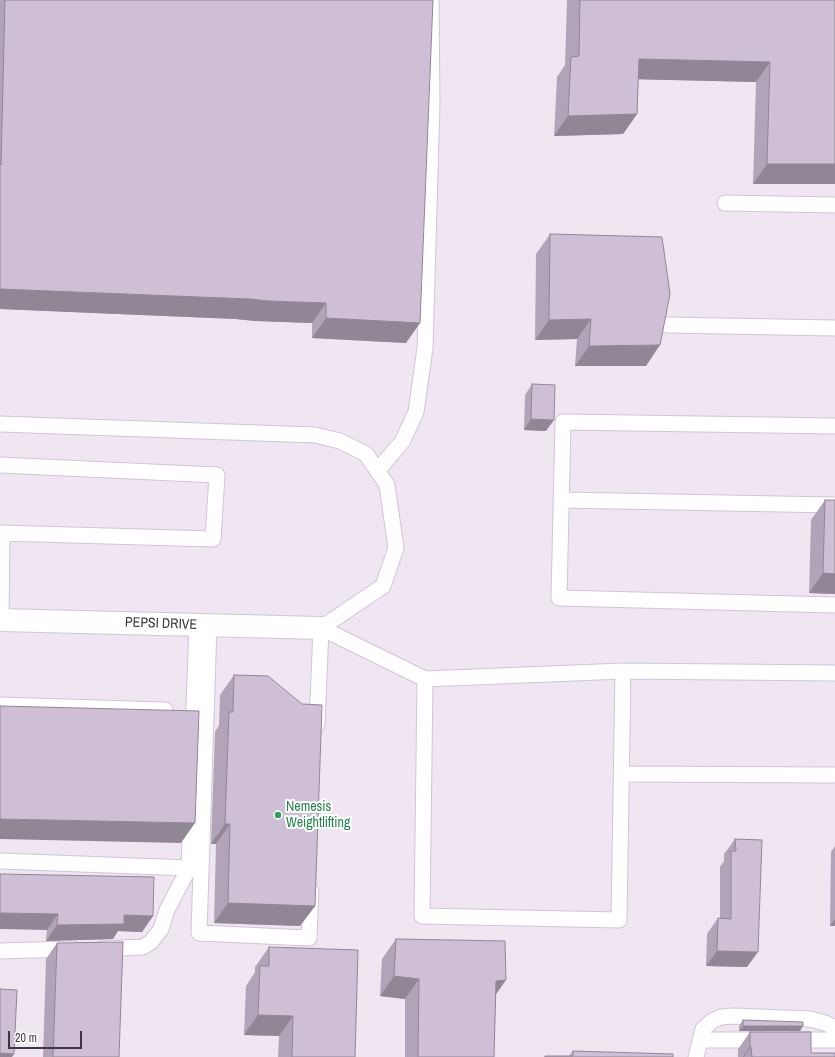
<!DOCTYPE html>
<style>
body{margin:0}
#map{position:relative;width:835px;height:1057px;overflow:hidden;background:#efe6f2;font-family:"Archivo Narrow",sans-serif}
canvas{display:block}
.scale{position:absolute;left:8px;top:1031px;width:74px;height:18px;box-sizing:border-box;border:2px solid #403544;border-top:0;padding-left:5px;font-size:12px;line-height:14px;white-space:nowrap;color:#403544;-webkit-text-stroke:3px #fff;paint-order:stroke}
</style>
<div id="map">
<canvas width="835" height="1057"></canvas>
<div class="scale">20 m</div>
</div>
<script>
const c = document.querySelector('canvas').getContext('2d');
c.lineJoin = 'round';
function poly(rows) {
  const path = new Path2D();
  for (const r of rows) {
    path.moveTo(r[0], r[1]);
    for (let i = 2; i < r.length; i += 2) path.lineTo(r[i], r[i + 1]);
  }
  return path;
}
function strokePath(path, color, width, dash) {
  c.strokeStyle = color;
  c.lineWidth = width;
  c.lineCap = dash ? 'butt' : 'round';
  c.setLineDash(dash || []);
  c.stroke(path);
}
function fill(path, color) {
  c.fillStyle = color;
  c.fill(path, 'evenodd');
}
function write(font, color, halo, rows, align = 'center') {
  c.font = font + ' "Archivo Narrow",sans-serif';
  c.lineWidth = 4;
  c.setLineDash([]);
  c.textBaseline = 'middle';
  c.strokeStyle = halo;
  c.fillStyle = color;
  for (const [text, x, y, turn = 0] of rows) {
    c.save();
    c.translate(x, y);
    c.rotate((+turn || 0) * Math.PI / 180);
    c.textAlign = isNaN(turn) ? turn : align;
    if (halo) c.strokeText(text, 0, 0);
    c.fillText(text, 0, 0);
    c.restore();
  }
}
const service = poly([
 [725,203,835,205],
 [667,325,835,328],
 [0,424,315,435,340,441,366,454,387,485,396,548,383,586,321,628],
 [835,426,563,422,559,598,835,605],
 [0,465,217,475,213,539,0,533],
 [377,471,402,442,416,412,425,348,432,103,431,0],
 [561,500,835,505],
 [1,620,2,533],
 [209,626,199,933,309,938,311,891],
 [321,628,425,679,422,916,619,920,623,671,425,679],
 [623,671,835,673],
 [0,705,165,710],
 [317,725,321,628],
 [193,731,197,625],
 [622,774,835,775],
 [0,861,189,868,167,910,161,929,151,942,143,947,103,949],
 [189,868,191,809],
 [0,951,73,949],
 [700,1040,764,1040],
 [790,1040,835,1040],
 [696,1057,703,1029,712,1021,721,1017,733,1016,810,1019,825,1023,835,1028]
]);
const minor = poly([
 [0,620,321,628]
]);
const wall = poly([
 [0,0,433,0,406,343,312,338,312,323,255,321,236,319,0,309],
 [567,0,835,0,835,184,753,184,756,82,638,79,637,114,623,134,554,136,557,77,565,65],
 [550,234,646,366,575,366,577,339,535,340,536,254],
 [532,384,546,431,524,430,525,395],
 [825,500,835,500,835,594,809,593,811,520],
 [234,675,315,906,300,926,214,923,216,844,211,844,215,732,219,725,220,695],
 [735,839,747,967,706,966,707,934,718,918,720,918,720,867,724,861,724,854],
 [835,846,835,926,830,926,831,852],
 [0,874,153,916,142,932,118,931,113,939,46,941,47,930],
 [396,939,496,995,494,1057,405,1057,405,999,380,996,382,959],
 [57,943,119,1057,43,1057,46,959],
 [269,947,355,1057,278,1057,279,1036,244,1035,246,986,255,972,255,967],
 [743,1020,800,1031,739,1031,739,1026],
 [750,1032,811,1053,835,1057,738,1057,738,1049],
 [573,1051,673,1057,544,1057,545,1056,569,1056]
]);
const shadedWall = poly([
 [639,59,770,62,756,82,625,79],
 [637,114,623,134,554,136,568,116],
 [767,164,835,164,835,184,753,184],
 [0,289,250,299,326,303,312,323,255,321,236,319,0,309],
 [326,318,420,323,406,343,312,338],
 [591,319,577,339,535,340,549,320],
 [660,345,646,366,575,366,589,346],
 [531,419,554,420,546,431,524,430],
 [823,573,835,574,835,594,809,593],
 [0,819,195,823,181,843,0,839],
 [225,824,230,824,216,844,211,844],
 [228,903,315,906,300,926,214,923],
 [0,913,58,914,47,930,0,929],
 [124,915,153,916,142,932,118,931,113,939,46,941,57,925],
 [835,919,835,926,830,926],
 [717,951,758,952,747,967,706,966],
 [394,976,419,979,405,999,380,996],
 [506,980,492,1000,496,981],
 [258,1015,293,1016,279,1036,244,1035],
 [743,1026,803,1026,800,1031,739,1031],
 [750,1047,751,1047,744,1057,743,1057],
 [0,1053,14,1054,12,1057,0,1057]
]);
const building = poly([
 [5,0,433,0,420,323,326,318,326,303,269,301,250,299,0,289,0,165,1,165,5,0],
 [580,0,835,0,835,164,767,164,770,62,639,59,637,114,568,116,571,57,579,56,580,0],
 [550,234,662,237,670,294,660,345,589,346,591,319,549,320,550,234],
 [532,384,555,385,554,420,531,419,532,384],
 [825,500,835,500,835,574,823,573,825,500],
 [234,675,268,676,302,704,322,705,315,906,228,903,230,824,225,824,229,712,233,712,234,675],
 [0,706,199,711,195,823,0,819,0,706],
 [735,839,762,840,758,952,717,951,718,918,731,919,731,851,736,851,735,839],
 [0,874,154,877,153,916,124,915,124,924,57,925,58,914,0,913,0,874],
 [396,939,505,941,506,980,496,981,494,1057,418,1057,419,979,394,976,396,939],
 [123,942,119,1057,53,1057,57,943,123,942],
 [269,947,358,950,355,1057,292,1057,293,1016,258,1015,260,966,269,966,269,947],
 [0,989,17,990,14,1054,0,1053,0,989],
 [743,1020,803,1022,803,1026,743,1026,743,1020],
 [750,1032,811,1032,811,1053,835,1053,835,1057,752,1057,751,1047,750,1047,750,1032],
 [573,1051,673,1054,673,1057,545,1057,545,1056,573,1056,573,1051]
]);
const markers = [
 [278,815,4,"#2e9e5b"]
];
const streetNames = [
 ["PEPSI DRIVE",161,624,2]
];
const leisureNames = [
 ["Nemesis",286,807],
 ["Weightlifting",286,823]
];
strokePath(service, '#d3c3d7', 17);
strokePath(minor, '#d3c3d7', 24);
strokePath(service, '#fff', 15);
strokePath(minor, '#fff', 22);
fill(wall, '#b2a4b8');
fill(shadedWall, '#918696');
fill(building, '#cfbfd6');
strokePath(building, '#918696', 1);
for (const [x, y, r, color] of markers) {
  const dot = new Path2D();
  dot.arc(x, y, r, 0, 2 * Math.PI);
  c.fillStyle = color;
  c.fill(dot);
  strokePath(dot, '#fff', 1.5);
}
write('14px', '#403544', '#fff', streetNames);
write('14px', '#27864d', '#fff', leisureNames, 'left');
</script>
